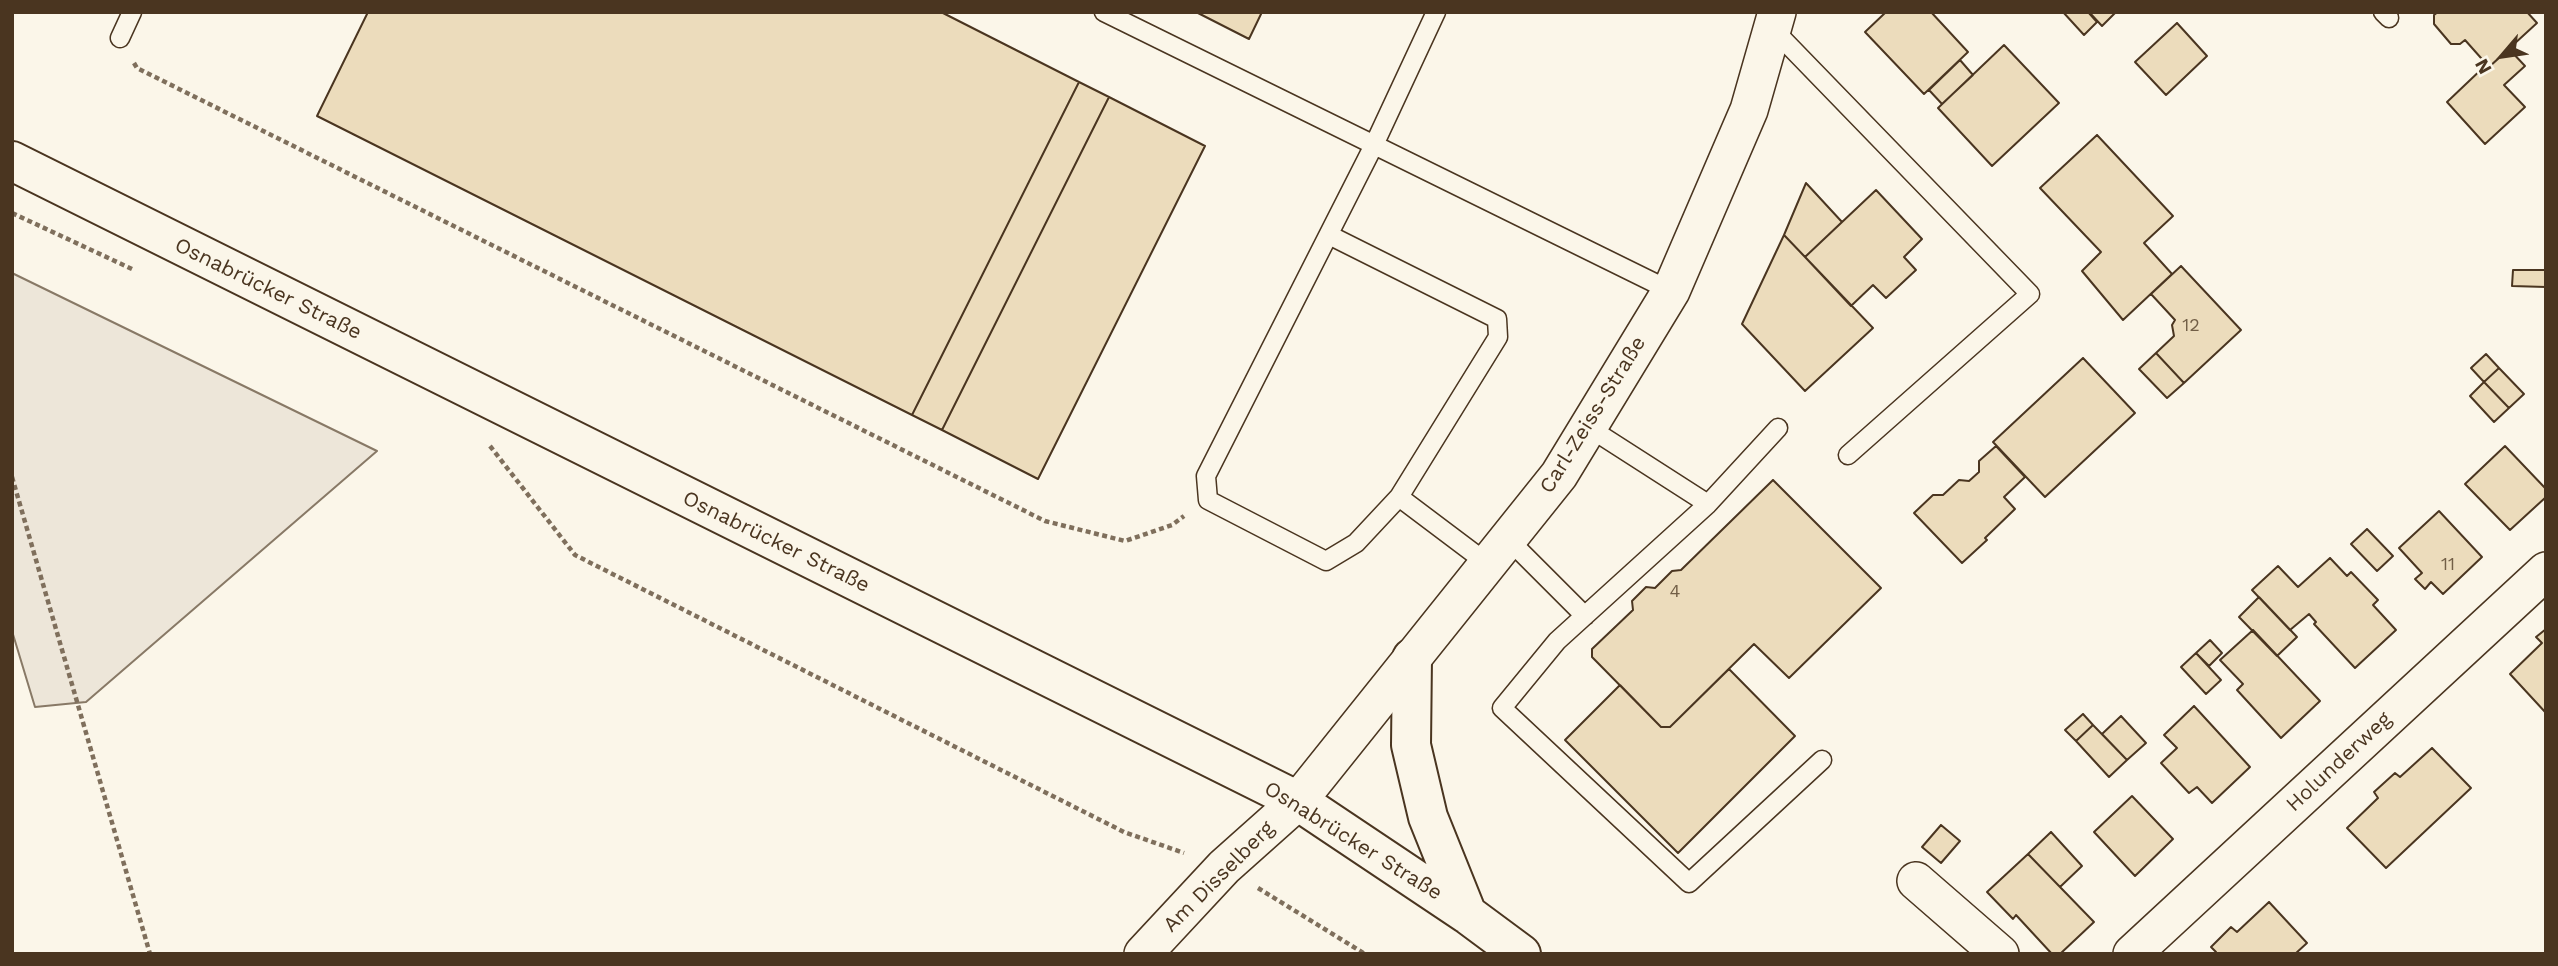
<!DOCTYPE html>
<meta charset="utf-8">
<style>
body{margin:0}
#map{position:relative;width:2558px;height:966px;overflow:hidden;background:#fbf6e9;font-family:"Work Sans",sans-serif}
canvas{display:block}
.frame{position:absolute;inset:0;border:14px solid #4a3520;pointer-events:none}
.north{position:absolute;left:2467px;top:21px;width:70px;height:70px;-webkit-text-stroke:5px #fbf6e9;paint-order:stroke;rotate:241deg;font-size:19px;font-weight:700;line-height:28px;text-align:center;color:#4a3520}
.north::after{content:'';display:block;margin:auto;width:24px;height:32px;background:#4a3520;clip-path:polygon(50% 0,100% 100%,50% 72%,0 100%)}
</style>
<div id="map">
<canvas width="2558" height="966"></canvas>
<div class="frame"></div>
<div class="north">N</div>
</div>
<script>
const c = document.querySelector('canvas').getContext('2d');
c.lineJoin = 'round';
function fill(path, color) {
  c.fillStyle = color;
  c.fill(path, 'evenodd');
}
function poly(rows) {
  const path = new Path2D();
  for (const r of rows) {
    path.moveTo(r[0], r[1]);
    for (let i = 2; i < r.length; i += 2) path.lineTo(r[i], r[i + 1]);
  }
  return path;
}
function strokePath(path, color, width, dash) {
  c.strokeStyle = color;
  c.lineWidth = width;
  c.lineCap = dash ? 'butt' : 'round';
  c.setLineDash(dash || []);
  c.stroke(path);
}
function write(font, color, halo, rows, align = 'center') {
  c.font = font + ' "Work Sans",sans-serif';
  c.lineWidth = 5;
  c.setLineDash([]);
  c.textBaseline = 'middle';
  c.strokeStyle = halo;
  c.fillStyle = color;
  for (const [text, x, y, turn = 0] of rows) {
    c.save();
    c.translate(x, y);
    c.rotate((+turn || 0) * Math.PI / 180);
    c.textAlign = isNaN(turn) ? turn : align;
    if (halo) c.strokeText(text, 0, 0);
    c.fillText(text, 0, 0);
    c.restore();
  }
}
const green = poly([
 [12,273,377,451,86,702,35,707,12,631,12,273]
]);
const building = poly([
 [368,12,941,12,1079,82,912,415,317,116,368,12],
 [1196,12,1262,12,1249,39,1196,12],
 [1886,12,1931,12,1968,52,1924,94,1865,32,1886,12],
 [2063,12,2088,12,2097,22,2084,35,2063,12],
 [2089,12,2116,12,2102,26,2089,12],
 [2438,12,2527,12,2537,23,2489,67,2465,40,2460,44,2451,44,2434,24,2434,15,2438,12],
 [2177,23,2207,56,2166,95,2135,62,2177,23],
 [2004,45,2059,103,1992,166,1938,108,2004,45],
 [2509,49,2525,66,2504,85,2525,107,2485,144,2447,102,2487,64,2489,67,2509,49],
 [1960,60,1973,75,1942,104,1929,90,1960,60],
 [1079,82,1109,97,942,430,912,415,1079,82],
 [1109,97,1205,146,1038,479,942,430,1109,97],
 [2097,135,2173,216,2144,243,2172,274,2123,320,2082,271,2101,252,2040,188,2097,135],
 [1806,183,1842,222,1805,257,1784,235,1806,183],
 [1876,190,1922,239,1904,257,1916,270,1886,298,1873,285,1851,306,1805,257,1876,190],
 [1784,235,1873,328,1805,391,1742,324,1784,235],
 [2181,266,2241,330,2184,383,2156,353,2174,336,2172,325,2175,320,2151,294,2181,266],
 [2513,270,2546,270,2546,287,2512,286,2513,270],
 [2156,353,2184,383,2167,398,2139,369,2156,353],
 [2486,354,2499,368,2484,382,2471,368,2486,354],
 [2083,358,2135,413,2045,497,1993,442,2083,358],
 [2499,368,2524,394,2509,408,2484,382,2499,368],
 [2484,382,2509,408,2494,422,2470,396,2484,382],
 [1996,446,2025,477,2004,497,2015,509,1985,538,1987,540,1962,563,1914,513,1933,495,1943,495,1959,480,1969,481,1979,472,1979,461,1996,446],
 [2505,446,2546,489,2546,497,2510,530,2465,484,2505,446],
 [1773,480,1881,588,1789,678,1754,644,1670,727,1661,727,1592,657,1592,649,1633,610,1632,601,1646,587,1655,588,1672,571,1681,570,1773,480],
 [2439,511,2482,557,2443,594,2431,582,2425,589,2415,579,2422,573,2399,548,2439,511],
 [2367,529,2393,556,2377,571,2351,544,2367,529],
 [2330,558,2347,576,2351,572,2378,600,2373,605,2396,630,2355,668,2314,624,2316,622,2309,614,2290,630,2252,590,2278,566,2298,587,2330,558],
 [2259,597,2297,637,2277,656,2239,617,2259,597],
 [2546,629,2546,713,2510,674,2542,643,2536,637,2546,629],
 [2253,630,2320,701,2281,738,2237,690,2243,684,2220,660,2253,630],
 [2210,640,2222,653,2209,666,2196,653,2210,640],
 [2196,653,2221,680,2206,694,2181,667,2196,653],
 [1729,669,1795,736,1678,853,1565,740,1620,685,1661,727,1670,727,1729,669],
 [2194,706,2250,767,2212,803,2197,787,2189,793,2161,763,2177,748,2164,735,2194,706],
 [2083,714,2093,725,2076,741,2065,730,2083,714],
 [2121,716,2146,743,2127,760,2102,734,2121,716],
 [2093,725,2127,760,2109,777,2076,741,2093,725],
 [2432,748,2471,788,2386,868,2347,828,2378,798,2374,792,2395,773,2400,777,2432,748],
 [2132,796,2173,839,2135,876,2094,832,2132,796],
 [1941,825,1960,841,1941,863,1922,847,1941,825],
 [2051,832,2082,866,2060,887,2028,854,2051,832],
 [2028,854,2094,922,2060,954,2052,954,2016,915,2013,919,1987,892,2028,854],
 [2269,902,2307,943,2295,954,2214,954,2216,952,2211,947,2231,927,2237,932,2269,902]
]);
const path = poly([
 [134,63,137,68,1045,521,1125,541,1172,525,1184,516],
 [12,213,132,269],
 [490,446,575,555,1124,832,1184,853],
 [12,477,150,954],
 [1258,888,1365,954]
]);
const lane = poly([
 [1104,12,1671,291],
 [1436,12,1374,145,1206,476,1208,500,1326,561,1356,543,1399,497,1488,564],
 [2383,12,2389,18],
 [1772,28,2030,294,1848,455],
 [120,38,132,12],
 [1329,235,1497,319,1498,337,1399,497],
 [1588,427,1708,504,1778,428],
 [1708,504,1557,641,1502,708,1689,883,1822,760],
 [1508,539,1585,616]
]);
const street = poly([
 [1916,881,2000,954],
 [1143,954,1224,867,1298,801,1559,475,1671,291,1749,110,1777,12],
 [2132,954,2546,571]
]);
const secondary = poly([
 [12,161,1298,801,1467,914,1521,954],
 [1412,658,1411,745,1428,817,1467,914]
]);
const numberNames = [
 ["12",2191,326],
 ["11",2448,565],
 ["4",1675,592]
];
const streetNames = [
 ["Osnabrücker Straße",268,289,26],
 ["Carl-Zeiss-Straße",1593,415,-58],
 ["Osnabrücker Straße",776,542,26],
 ["Holunderweg",2339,762,-43],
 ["Osnabrücker Straße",1353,841,32],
 ["Am Disselberg",1219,877,-45]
];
fill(green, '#ede6d9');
strokePath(green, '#887966', 2);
fill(building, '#ecdcbc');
strokePath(building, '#4a3520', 2);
strokePath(lane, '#4a3520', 21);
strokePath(street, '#4a3520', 40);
strokePath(secondary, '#4a3520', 42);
strokePath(path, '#7f6f5c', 4.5, [5, 3.5]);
strokePath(lane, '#fbf6e9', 18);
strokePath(street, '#fbf6e9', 37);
strokePath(secondary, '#fbf6e9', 38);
write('18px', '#725f47', null, numberNames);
write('21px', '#4a3520', '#fbf6e9', streetNames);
</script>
